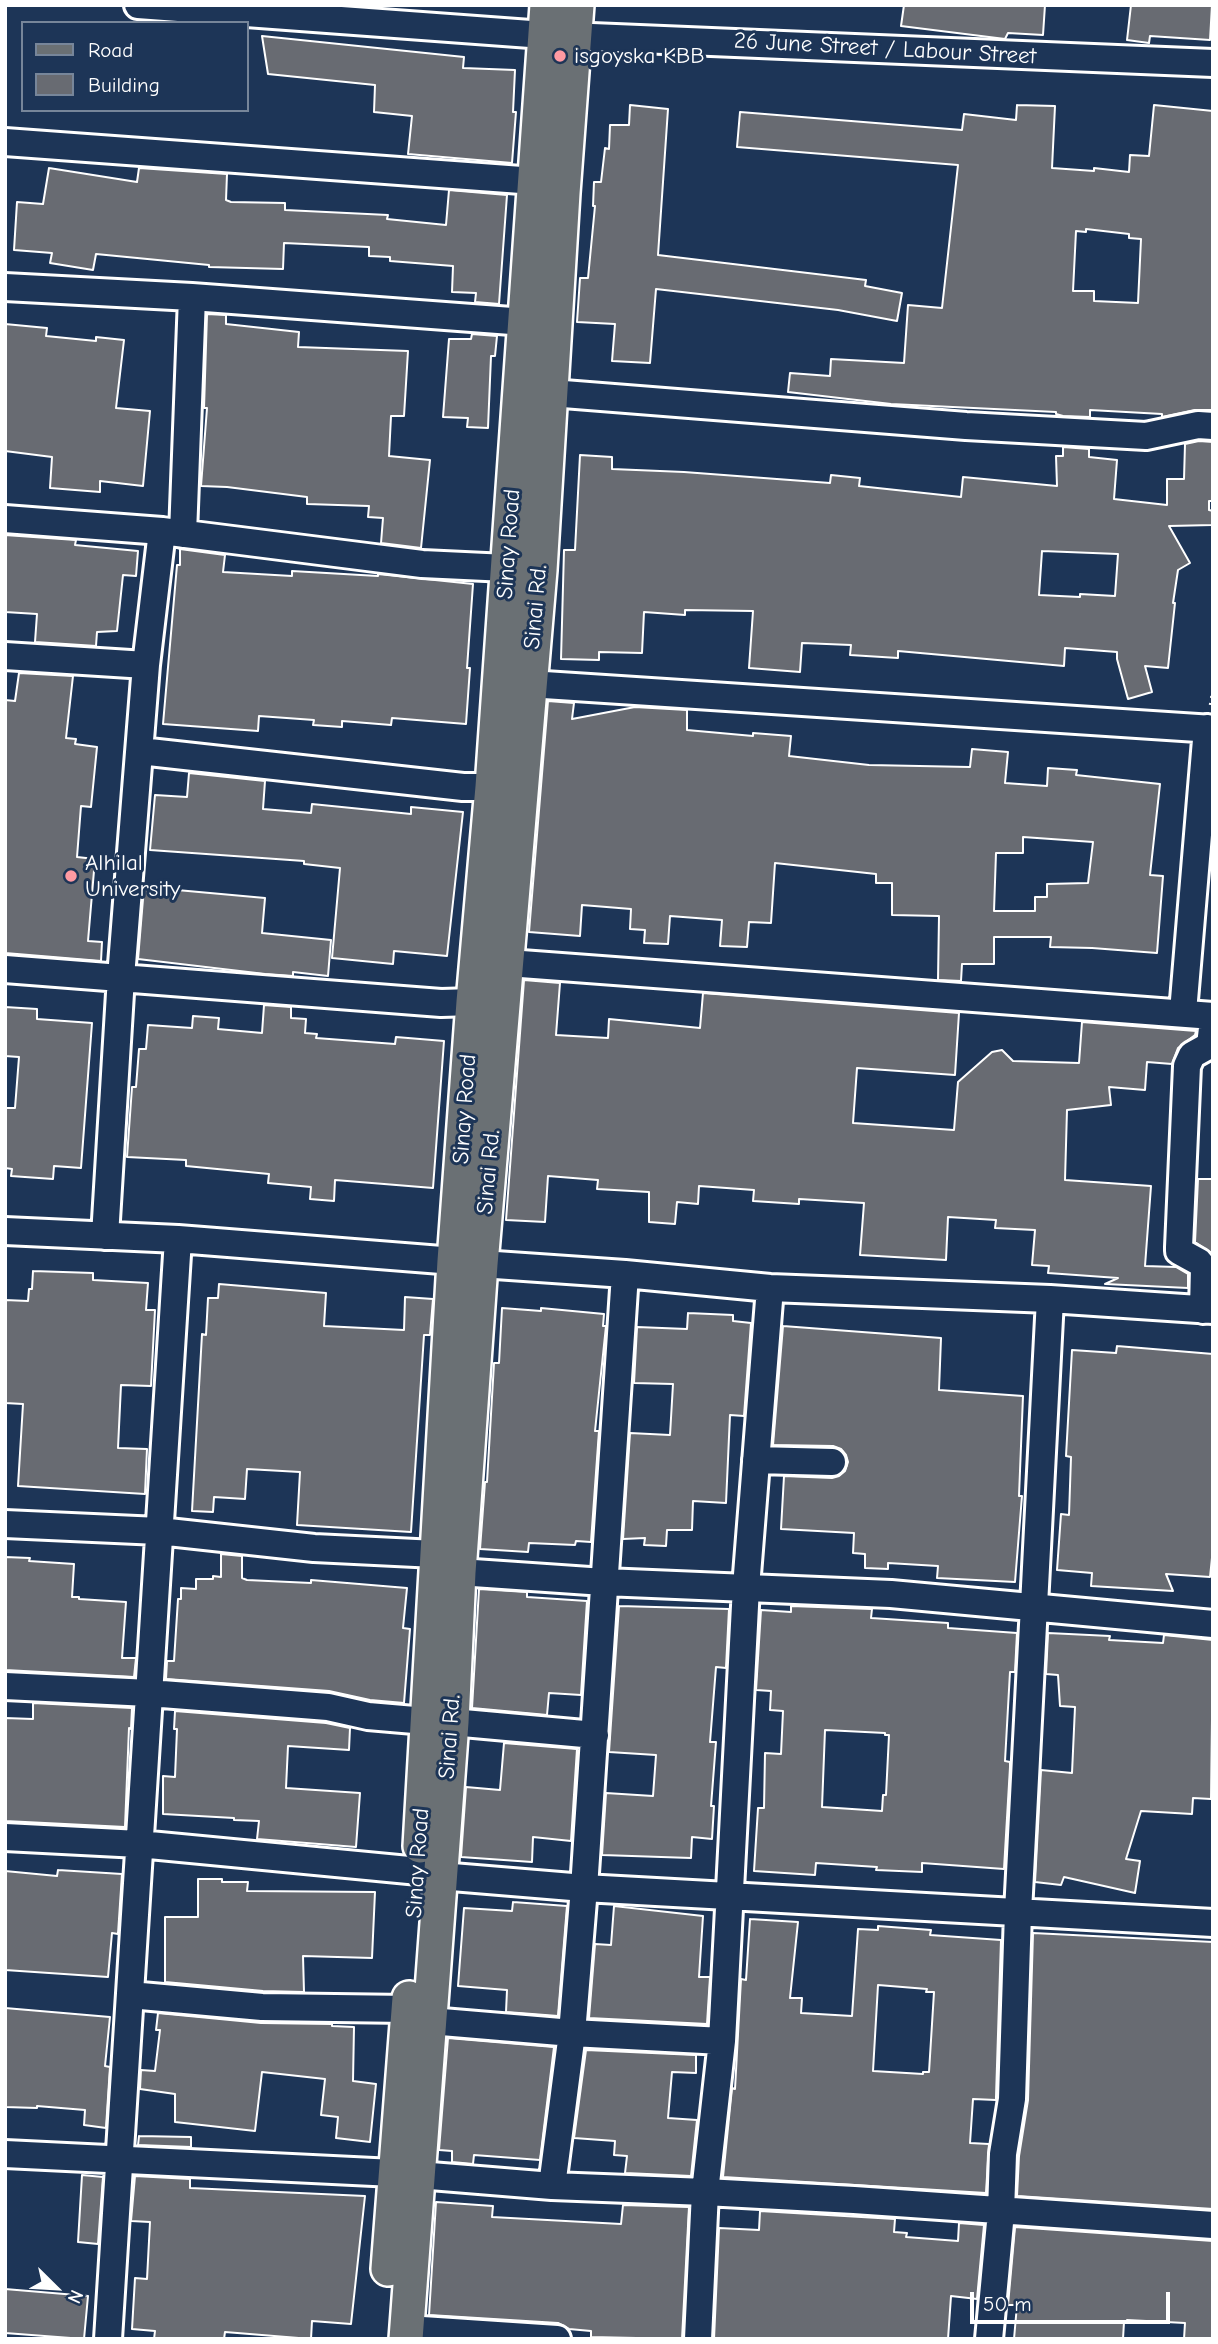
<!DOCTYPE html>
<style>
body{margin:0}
#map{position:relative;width:1218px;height:2344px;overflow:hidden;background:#1d3557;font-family:"Comic Neue",sans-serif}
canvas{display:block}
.frame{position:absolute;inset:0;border:7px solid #fff;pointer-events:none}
.legend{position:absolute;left:21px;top:21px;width:228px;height:91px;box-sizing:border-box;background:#1d3557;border:2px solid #77869a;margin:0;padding:9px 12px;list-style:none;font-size:21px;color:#fff}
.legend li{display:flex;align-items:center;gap:14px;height:35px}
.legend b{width:35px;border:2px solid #77869a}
.north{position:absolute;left:21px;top:2253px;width:70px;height:70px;-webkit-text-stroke:5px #1d3557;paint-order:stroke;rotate:114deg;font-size:19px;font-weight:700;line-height:28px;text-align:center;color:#fff}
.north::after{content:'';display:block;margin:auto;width:24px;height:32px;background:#fff;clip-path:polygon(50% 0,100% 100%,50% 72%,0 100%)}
.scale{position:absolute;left:970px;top:2292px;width:200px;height:32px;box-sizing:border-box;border:4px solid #fff;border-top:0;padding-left:9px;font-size:21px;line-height:24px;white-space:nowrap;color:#fff;-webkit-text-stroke:5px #1d3557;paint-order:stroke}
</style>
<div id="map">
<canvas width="1218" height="2344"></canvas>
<div class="frame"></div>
<ul class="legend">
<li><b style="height:9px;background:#6a7074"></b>Road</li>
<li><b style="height:19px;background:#686b72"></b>Building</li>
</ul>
<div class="north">N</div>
<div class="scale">50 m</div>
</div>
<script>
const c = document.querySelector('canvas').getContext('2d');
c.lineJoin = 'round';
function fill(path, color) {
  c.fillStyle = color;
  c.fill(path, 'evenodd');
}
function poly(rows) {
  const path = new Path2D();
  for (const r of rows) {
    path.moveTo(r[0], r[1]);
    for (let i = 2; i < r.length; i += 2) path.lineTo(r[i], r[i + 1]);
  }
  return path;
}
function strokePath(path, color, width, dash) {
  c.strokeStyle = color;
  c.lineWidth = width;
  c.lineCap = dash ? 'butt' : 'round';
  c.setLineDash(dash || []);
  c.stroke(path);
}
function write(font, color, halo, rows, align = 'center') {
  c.font = font + ' "Comic Neue",sans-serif';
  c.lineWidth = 6;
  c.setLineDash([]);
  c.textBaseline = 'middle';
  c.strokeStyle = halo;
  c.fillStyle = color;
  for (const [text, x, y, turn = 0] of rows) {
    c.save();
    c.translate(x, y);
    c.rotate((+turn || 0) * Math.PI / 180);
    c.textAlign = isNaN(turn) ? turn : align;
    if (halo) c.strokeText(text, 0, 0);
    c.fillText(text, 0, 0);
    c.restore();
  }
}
const building = poly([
 [904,5,1045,5,1043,35,1008,33,1005,39,901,26,904,5],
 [1131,5,1212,5,1210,40,1150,36,1149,43,1127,40,1131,5],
 [262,36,464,57,463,68,515,70,513,112,516,112,512,163,408,154,412,116,374,112,375,85,268,74,262,36],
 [630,105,668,109,658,255,866,280,865,286,902,293,897,321,838,310,656,289,650,363,612,361,615,324,577,322,580,278,588,278,595,206,593,206,594,182,601,182,605,148,609,149,610,125,629,125,630,105],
 [1017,105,1055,106,1052,168,1094,171,1094,168,1129,172,1130,155,1149,156,1154,105,1213,111,1213,410,1195,410,1162,417,1162,414,1090,410,1090,417,1063,416,1056,414,1056,412,891,404,788,392,790,373,830,376,831,359,904,363,908,305,942,308,958,165,737,147,740,112,962,130,964,114,1016,120,1017,105],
 [1086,229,1129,234,1129,238,1141,239,1138,303,1094,301,1094,291,1073,291,1076,231,1086,232,1086,229],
 [49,168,137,182,139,168,227,174,226,200,231,202,285,203,285,210,388,215,387,219,446,225,449,190,507,195,499,304,475,302,476,293,452,292,453,266,390,261,390,257,369,256,369,247,284,243,283,269,209,267,209,265,96,254,93,270,50,263,52,253,14,250,17,202,43,204,49,168],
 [207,314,226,315,226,324,299,332,298,347,408,351,404,416,391,416,389,456,430,460,421,548,381,543,383,518,368,517,369,506,307,504,307,497,227,487,201,486,207,408,204,408,207,314],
 [5,324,47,328,46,336,96,341,96,337,124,340,116,408,150,411,143,486,100,481,100,492,50,488,52,457,5,451,5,324],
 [472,334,497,336,495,356,491,356,488,428,467,427,468,418,443,417,449,339,471,339,472,334],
 [1199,441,1213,442,1213,501,1209,501,1209,510,1213,511,1213,525,1169,526,1190,563,1178,570,1173,603,1175,603,1168,668,1145,666,1152,692,1128,699,1117,659,1117,652,1065,648,1064,666,898,651,898,658,850,655,851,645,802,643,800,672,749,668,753,611,685,610,685,615,644,612,642,653,599,652,599,660,561,659,564,550,575,550,580,455,612,457,612,469,684,472,830,483,831,475,860,478,859,486,961,497,963,477,1057,486,1056,456,1063,456,1063,447,1089,449,1089,457,1117,460,1114,499,1167,505,1167,479,1184,479,1185,444,1199,441],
 [1042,551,1118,554,1115,596,1080,594,1080,597,1039,595,1042,551],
 [5,535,76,540,75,545,138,551,136,576,123,575,117,631,97,632,96,646,35,642,37,614,5,612,5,535],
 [180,549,225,555,223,572,292,576,292,571,378,576,378,574,473,584,467,668,470,668,466,724,392,718,391,725,342,721,342,727,313,725,314,720,259,716,258,731,163,724,177,565,180,565,180,549],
 [19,673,73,676,66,738,76,739,75,744,97,747,91,807,81,806,77,857,95,859,88,941,102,942,101,961,5,953,5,700,15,701,19,673],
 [548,701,574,703,572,719,635,707,687,710,687,730,753,736,753,733,791,736,789,756,869,765,970,767,972,749,1008,752,1005,783,1047,786,1048,768,1077,770,1076,775,1160,784,1150,875,1163,876,1157,953,1092,948,1050,947,1051,937,994,937,994,964,962,964,961,981,938,980,939,916,892,915,892,883,876,883,876,874,775,863,771,923,749,922,747,947,720,946,722,920,670,916,668,944,644,943,645,930,630,929,631,909,582,905,580,936,529,932,548,701],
 [1023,837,1093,842,1088,883,1047,884,1047,897,1035,897,1035,911,994,911,996,853,1023,853,1023,837],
 [189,773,265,781,263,809,311,813,312,804,411,814,411,807,463,812,447,956,394,951,393,964,332,958,340,868,304,864,304,861,150,850,155,795,187,797,189,773],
 [144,887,265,898,262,933,331,940,328,976,293,972,293,976,265,974,138,959,144,887],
 [524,980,560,983,556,1035,608,1038,609,1019,700,1028,703,993,959,1013,955,1075,857,1068,853,1123,954,1130,958,1082,992,1052,1002,1050,1013,1061,1079,1063,1082,1022,1196,1031,1195,1035,1178,1048,1172,1064,1147,1062,1145,1090,1109,1087,1111,1105,1067,1110,1065,1180,1151,1186,1145,1266,1176,1267,1188,1274,1188,1288,1105,1284,1118,1278,1048,1273,1049,1266,1032,1265,1035,1230,995,1228,996,1220,948,1217,946,1260,860,1255,864,1203,799,1199,799,1204,753,1201,754,1190,699,1186,698,1204,677,1202,675,1224,649,1222,649,1192,597,1189,598,1180,548,1176,545,1222,506,1220,524,980],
 [264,1005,291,1007,291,1018,306,1019,305,1033,317,1034,316,1038,395,1044,396,1037,444,1041,433,1188,335,1180,334,1201,310,1199,311,1187,268,1183,269,1174,186,1166,186,1160,127,1157,132,1087,136,1087,139,1049,146,1049,148,1025,192,1028,193,1016,219,1018,218,1029,262,1033,264,1005],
 [5,1007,37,1009,37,1019,92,1023,81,1168,54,1166,53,1179,11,1176,12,1169,5,1168,5,1108,15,1108,19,1057,5,1056,5,1007],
 [1198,1179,1213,1179,1213,1254,1195,1242,1198,1179],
 [33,1271,93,1273,93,1280,148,1283,146,1310,155,1310,151,1386,121,1385,118,1448,147,1449,145,1494,18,1486,23,1404,5,1403,5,1300,28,1301,29,1289,32,1289,33,1271],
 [219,1284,326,1293,324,1326,404,1330,405,1297,433,1299,430,1335,424,1335,411,1532,297,1525,300,1472,247,1469,245,1499,214,1497,213,1512,192,1511,202,1334,206,1335,208,1298,218,1298,219,1284],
 [502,1308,541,1311,541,1308,604,1314,603,1326,606,1326,595,1431,599,1431,591,1542,576,1541,575,1545,529,1543,528,1552,480,1549,485,1482,487,1482,494,1363,499,1363,502,1308],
 [688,1313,733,1315,733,1321,751,1323,744,1416,730,1415,726,1503,693,1501,692,1530,667,1530,666,1546,644,1545,645,1538,623,1539,630,1433,670,1435,673,1384,634,1383,637,1327,687,1329,688,1313],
 [783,1326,941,1338,939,1390,1023,1396,1019,1496,1022,1496,1015,1582,937,1578,938,1566,888,1563,888,1569,865,1568,865,1554,853,1553,854,1533,781,1529,784,1476,832,1478,839,1476,845,1471,848,1462,846,1455,841,1449,833,1446,773,1445,783,1326],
 [1117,1346,1213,1354,1213,1548,1210,1577,1166,1574,1173,1591,1091,1586,1092,1573,1057,1570,1061,1514,1069,1515,1071,1457,1066,1456,1072,1350,1116,1353,1117,1346],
 [221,1554,242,1556,242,1578,247,1580,311,1583,311,1580,407,1588,403,1628,410,1629,404,1703,370,1700,329,1691,166,1679,167,1661,174,1661,178,1599,181,1599,181,1588,196,1589,196,1579,213,1579,213,1576,221,1577,221,1554],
 [5,1557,30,1558,29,1561,74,1564,72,1597,79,1597,79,1599,126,1602,122,1658,136,1658,134,1677,5,1670,5,1557],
 [479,1589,527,1592,527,1597,587,1601,581,1695,549,1693,547,1715,472,1708,479,1589],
 [619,1606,729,1609,726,1668,716,1667,710,1742,716,1742,711,1806,714,1806,712,1839,692,1837,691,1858,602,1855,606,1793,653,1796,656,1755,609,1752,619,1606],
 [791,1606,872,1609,871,1618,948,1623,948,1628,1017,1633,1015,1672,1010,1672,1005,1761,1010,1762,1010,1767,1004,1869,922,1863,922,1872,876,1870,877,1867,816,1863,815,1875,754,1871,758,1808,764,1808,765,1753,781,1754,783,1711,770,1710,771,1691,756,1690,761,1610,791,1612,791,1606],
 [825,1730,885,1733,885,1735,889,1735,886,1795,883,1795,882,1811,822,1807,825,1730],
 [1048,1633,1110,1636,1109,1640,1163,1643,1164,1635,1213,1640,1211,1799,1193,1798,1192,1814,1141,1811,1126,1859,1140,1861,1135,1893,1064,1877,1061,1885,1035,1882,1041,1770,1072,1773,1075,1707,1060,1706,1058,1675,1046,1674,1048,1633],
 [33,1703,132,1708,131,1729,129,1728,125,1827,5,1821,5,1718,33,1719,33,1703],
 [175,1711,326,1723,350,1728,349,1750,288,1746,286,1788,360,1793,356,1847,257,1839,259,1821,234,1820,234,1818,163,1814,163,1776,175,1777,177,1729,174,1729,175,1711],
 [504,1743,577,1749,571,1841,533,1837,532,1862,461,1857,466,1787,500,1790,504,1743],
 [58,1870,122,1874,118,1934,112,1933,108,1977,5,1970,5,1871,57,1876,58,1870],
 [198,1879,222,1879,222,1882,248,1882,247,1891,375,1892,372,1958,303,1956,304,1992,263,1991,165,1982,165,1917,198,1917,198,1879],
 [513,1902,567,1906,558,2016,506,2012,507,1990,458,1986,464,1908,512,1911,513,1902],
 [614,1906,703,1916,699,1977,710,1977,707,2024,589,2018,595,1944,611,1945,614,1906],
 [750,1919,798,1922,790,1998,802,1998,801,2013,852,2016,858,1929,878,1930,878,1926,931,1930,930,1935,1001,1940,996,2097,996,2100,973,2099,970,2143,989,2144,986,2193,723,2177,732,2088,735,2089,741,1979,746,1980,750,1919],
 [878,1985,927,1989,926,1992,934,1992,929,2072,923,2072,923,2074,873,2071,878,1985],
 [1033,1933,1213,1942,1213,2209,1017,2196,1019,2156,1028,2100,1033,1933],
 [5,2008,110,2017,105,2066,110,2067,106,2128,84,2125,85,2110,37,2106,37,2108,5,2107,5,2008],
 [158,2013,261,2023,332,2024,332,2026,354,2027,353,2081,376,2084,370,2142,336,2138,338,2117,321,2115,325,2079,262,2072,255,2131,175,2122,175,2094,140,2089,141,2070,155,2071,160,2030,156,2030,158,2013],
 [448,2038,554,2047,540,2160,474,2155,473,2164,452,2162,452,2151,439,2150,448,2038],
 [586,2050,696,2055,696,2073,672,2072,668,2118,697,2120,691,2176,625,2173,627,2156,614,2155,615,2141,574,2138,586,2050],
 [139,2136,191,2137,191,2147,138,2145,139,2136],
 [82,2175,103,2177,98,2244,78,2242,82,2175],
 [135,2176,190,2179,190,2188,365,2196,351,2324,312,2321,311,2339,225,2332,224,2339,154,2339,155,2331,132,2329,135,2278,147,2279,150,2222,131,2221,135,2176],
 [436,2202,493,2206,492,2217,621,2224,623,2205,689,2207,682,2339,591,2337,591,2331,569,2329,558,2323,429,2315,436,2202],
 [760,2211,895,2219,894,2232,907,2233,906,2237,958,2241,959,2223,984,2225,977,2299,951,2296,948,2339,714,2339,719,2228,759,2230,760,2211],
 [1015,2227,1213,2241,1213,2339,1184,2339,1185,2323,1127,2320,1126,2322,1124,2322,1123,2339,1014,2339,1017,2305,1008,2305,1015,2227],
 [5,2289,88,2296,84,2339,5,2333,5,2289]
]);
const path = poly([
 [1211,705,1213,693]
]);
const minor = poly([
 [138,5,544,35,1213,63],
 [5,142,535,181],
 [5,287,192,297,525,322],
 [551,393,966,426,1146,436,1198,425,1213,426],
 [5,519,162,531,422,564,507,568],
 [183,534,192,297],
 [5,656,146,665],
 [529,684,1213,729],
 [140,751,463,787,492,787],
 [508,963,1213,1016],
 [5,969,441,1003,473,1002],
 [1183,1012,1207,728],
 [5,1231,178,1239,454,1261],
 [105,1236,121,977,146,665,162,531],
 [481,1264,625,1274,770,1288,1050,1299,1213,1310],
 [1203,1310,1204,1268,1199,1262,1179,1251,1179,1247,1187,1066,1192,1055,1210,1045,1213,1020],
 [756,1460,832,1462],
 [5,1524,159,1531,314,1548,436,1554],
 [459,1572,604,1582,891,1594,1213,1624],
 [5,1686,149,1693,328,1707,368,1716,426,1721],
 [452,1722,595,1735],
 [5,1837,139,1844,419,1871],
 [440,1876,584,1888,1213,1923],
 [130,1995,262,2007,408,2009],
 [430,2021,572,2033,722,2041],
 [5,2154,394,2173,552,2186,705,2192,854,2200,1213,2225],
 [552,2186,572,2033,584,1888,625,1274],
 [407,2329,557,2339],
 [108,2339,178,1239],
 [698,2339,705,2192,722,2041,746,1587,770,1288],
 [989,2339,1001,2212,1003,2154,1012,2099,1018,1912,1050,1299]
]);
const major = poly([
 [420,1846,454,1261,473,1002,492,787,547,5],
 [388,2269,409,1998],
 [406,2339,452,1722,459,1572,481,1264,540,570,563,193,577,5]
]);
const markers = [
 [560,56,7,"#ff9aa2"],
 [71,876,7,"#ff9aa2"]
];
const streetNames = [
 ["26 June Street / Labour Street",885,49,3],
 ["Sinay Road",509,544,-86],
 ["Sinai Rd.",536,607,-85],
 ["Sinay Road",465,1109,-86],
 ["Sinai Rd.",489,1172,-85],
 ["Sinai Rd.",450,1737,-86],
 ["Sinay Road",418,1863,-86]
];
const poiNames = [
 ["isgoyska KBB",574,56],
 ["Alhilal",85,863],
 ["University",85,889]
];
fill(building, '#686b72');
strokePath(building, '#fff', 2);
strokePath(minor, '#fff', 32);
strokePath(major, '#fff', 38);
strokePath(path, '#fff', 4.5, [2, 5]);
strokePath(minor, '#1d3557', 26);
strokePath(major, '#6a7074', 33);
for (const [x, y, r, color] of markers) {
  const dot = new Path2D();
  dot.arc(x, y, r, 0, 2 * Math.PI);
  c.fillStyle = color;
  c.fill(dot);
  strokePath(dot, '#1d3557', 2.5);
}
write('23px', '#fff', '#1d3557', streetNames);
write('23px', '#fff', '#1d3557', poiNames, 'left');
</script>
